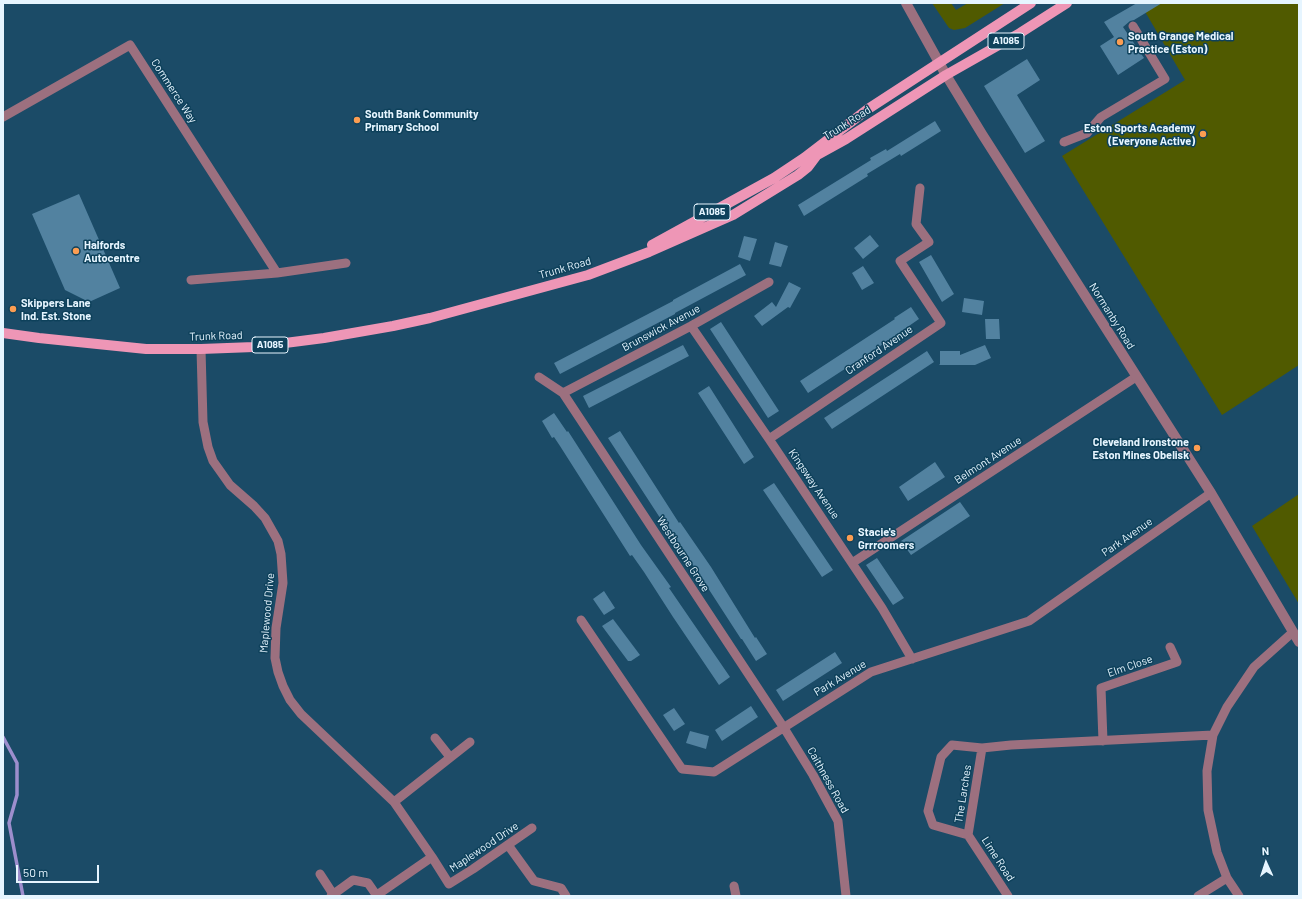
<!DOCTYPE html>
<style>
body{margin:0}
#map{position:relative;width:1302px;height:899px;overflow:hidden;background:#1b4b67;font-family:Barlow,sans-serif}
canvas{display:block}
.frame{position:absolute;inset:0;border:4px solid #e6f5ff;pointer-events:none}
.north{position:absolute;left:1246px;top:843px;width:40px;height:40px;-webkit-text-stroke:3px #0e415b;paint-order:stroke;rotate:357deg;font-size:11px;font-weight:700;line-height:16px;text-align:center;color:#e6f5ff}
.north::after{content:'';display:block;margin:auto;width:14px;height:18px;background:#e6f5ff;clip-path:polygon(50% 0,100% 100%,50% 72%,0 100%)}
.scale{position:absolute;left:16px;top:865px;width:83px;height:18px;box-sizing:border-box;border:2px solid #e6f5ff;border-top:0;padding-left:5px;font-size:12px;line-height:14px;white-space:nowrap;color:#e6f5ff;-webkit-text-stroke:3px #0e415b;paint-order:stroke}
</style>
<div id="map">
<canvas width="1302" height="899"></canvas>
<div class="frame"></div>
<div class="north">N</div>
<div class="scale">50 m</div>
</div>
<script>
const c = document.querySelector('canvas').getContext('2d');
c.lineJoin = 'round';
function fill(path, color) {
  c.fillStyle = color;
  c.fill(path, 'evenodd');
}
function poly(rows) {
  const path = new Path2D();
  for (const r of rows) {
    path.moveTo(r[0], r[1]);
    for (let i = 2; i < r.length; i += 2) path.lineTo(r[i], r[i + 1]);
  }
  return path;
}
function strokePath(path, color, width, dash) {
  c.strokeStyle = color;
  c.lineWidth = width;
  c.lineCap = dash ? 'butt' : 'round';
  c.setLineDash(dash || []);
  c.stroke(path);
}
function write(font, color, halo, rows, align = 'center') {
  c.font = font + ' Barlow,sans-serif';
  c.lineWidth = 3;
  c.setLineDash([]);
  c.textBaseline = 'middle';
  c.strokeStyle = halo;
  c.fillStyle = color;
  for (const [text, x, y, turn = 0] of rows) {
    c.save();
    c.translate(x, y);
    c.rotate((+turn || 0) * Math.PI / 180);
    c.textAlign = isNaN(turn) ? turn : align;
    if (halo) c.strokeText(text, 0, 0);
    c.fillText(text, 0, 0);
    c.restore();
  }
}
const green = poly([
 [932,3,951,3,956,10,968,3,1005,3,965,28,954,30,949,28],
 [1140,3,1299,3,1299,365,1222,415,1062,156,1185,80],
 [1299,494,1299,604,1252,526]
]);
const stream = poly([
 [3,737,17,763,17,795,9,823,23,896]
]);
const building = poly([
 [1137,3,1162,3,1134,20,1130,21,1123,27,1144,58,1118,75,1100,46,1114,37,1104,22],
 [1027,59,1040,80,1017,95,1045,141,1025,153,984,86],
 [935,121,941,131,901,156,900,154,867,174,868,176,804,216,798,205,871,160,870,158,886,149,887,151],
 [79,194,120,288,89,302,65,290,32,214],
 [870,235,879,246,863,259,854,248],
 [744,236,757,239,750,261,738,257],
 [775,242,788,246,781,267,769,264],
 [931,255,954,294,942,302,919,262],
 [740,264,746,275,675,313,675,314,560,374,554,363,673,301,673,300],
 [863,266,874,283,862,290,852,273],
 [789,282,801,288,790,308,788,307,762,326,754,316,772,302,776,307],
 [964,298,984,301,982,315,962,312],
 [911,307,919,319,880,346,808,393,800,381,895,319,894,318],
 [985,319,999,319,1000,339,986,339],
 [721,322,779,411,768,418,710,329],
 [683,345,689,356,589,408,583,396],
 [985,345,991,358,975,365,939,365,940,364,940,351,960,351,960,355],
 [927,351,934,362,832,429,824,418],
 [709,386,754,457,744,464,698,393],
 [554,413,567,432,568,431,641,545,671,587,669,588,730,677,719,685,673,617,644,572,632,555,630,556,560,446,554,437,552,438,542,421],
 [620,431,679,523,680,522,711,567,755,638,756,637,767,654,756,661,742,639,741,639,695,568,665,523,664,524,608,438],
 [935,462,945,477,908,501,899,487],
 [774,483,833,570,822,577,763,490],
 [960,502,970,516,911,555,901,541],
 [877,558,904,598,893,605,866,565],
 [604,591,615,608,604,615,593,599],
 [613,619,640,655,631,661,628,661,602,626],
 [835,652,842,663,783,701,776,690],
 [751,706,758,717,722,741,715,730],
 [674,708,685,724,674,731,663,715],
 [690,731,709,736,706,749,686,743]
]);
const minor = poly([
 [3,117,130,45,277,273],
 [1064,142,1087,133,1101,117,1165,79,1133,26],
 [191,280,277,273,346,263],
 [691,326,769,439,882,608,912,659],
 [201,349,203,422,208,447,213,461,230,485,254,506,265,518,278,541,281,554,283,583,276,628,275,658,278,672,283,686,290,700,301,714,394,802,432,857,449,884,473,869,532,828],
 [539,377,563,393,784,728,813,775,838,821,846,896],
 [563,393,691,326,769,282],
 [769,439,941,323,900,261,929,242,916,224,920,188],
 [852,563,1136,377],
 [581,620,682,769,714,772,871,672,1029,621,1211,493],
 [435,738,450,757],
 [1103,741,1101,688,1177,662,1170,647],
 [394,802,470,742],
 [968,835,982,748,1011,745,1213,735],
 [968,835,933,825,928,811,941,757,952,745,982,748],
 [968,835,1008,896],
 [508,845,534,881,561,888,566,896],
 [320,874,333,894],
 [734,886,736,896],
 [377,895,432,857],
 [331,896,353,880,368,883,377,896],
 [1198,896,1227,878],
 [1239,896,1227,878,1217,852,1208,810,1207,771,1213,735,1227,707,1254,667,1293,632]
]);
const tertiary = poly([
 [906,3,946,75,982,134,1211,493,1299,642]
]);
const primary = poly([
 [652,245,774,178,804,158,868,109,1031,3],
 [3,333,39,338,146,349,201,349,254,347,324,338,393,326,430,318,588,275,649,252,733,215,798,175,808,167,817,155,846,139,946,75,1020,33,1067,3]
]);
const markers = [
 [1120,42,4,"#fc9d52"],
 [357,120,4,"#fc9d52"],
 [1203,134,4,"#fc9d52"],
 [76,251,4,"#fc9d52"],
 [13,309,4,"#fc9d52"],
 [1197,448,4,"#fc9d52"],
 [850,538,4,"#fc9d52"]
];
const shields = [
 [1006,41,36],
 [712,212,36],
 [270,345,36]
];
const shieldNames = [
 ["A1085",1006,41],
 ["A1085",712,212],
 ["A1085",270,345]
];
const poiNames = [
 ["South Grange Medical",1128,36],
 ["Practice (Eston)",1128,49],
 ["South Bank Community",365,114],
 ["Primary School",365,127],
 ["Eston Sports Academy",1195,128,"right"],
 ["(Everyone Active)",1195,141,"right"],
 ["Halfords",84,245],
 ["Autocentre",84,258],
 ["Skippers Lane",21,303],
 ["Ind. Est. Stone",21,316],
 ["Cleveland Ironstone",1189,442,"right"],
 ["Eston Mines Obelisk",1189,455,"right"],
 ["Stacie's",858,532],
 ["Grrroomers",858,545]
];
const streetNames = [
 ["Commerce Way",174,91,57],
 ["Trunk Road",847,123,-32],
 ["Trunk Road",565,268,-16],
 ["Normanby Road",1112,316,58],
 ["Brunswick Avenue",661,328,-28],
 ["Trunk Road",216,336,-2],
 ["Cranford Avenue",879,350,-34],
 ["Belmont Avenue",988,460,-33],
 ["Kingsway Avenue",814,484,56],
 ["Park Avenue",1127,537,-35],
 ["Westbourne Grove",683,554,57],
 ["Maplewood Drive",267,613,-85],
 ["Elm Close",1130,666,-19],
 ["Park Avenue",840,678,-31],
 ["Caithness Road",828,780,61],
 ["The Larches",963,794,-81],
 ["Maplewood Drive",484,847,-34],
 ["Lime Road",998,859,57]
];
fill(green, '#505a00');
strokePath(stream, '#9d8ecd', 3.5);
fill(building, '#5282a0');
strokePath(minor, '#9c707f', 9);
strokePath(tertiary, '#9c707f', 10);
strokePath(primary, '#ee96b6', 10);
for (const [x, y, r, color] of markers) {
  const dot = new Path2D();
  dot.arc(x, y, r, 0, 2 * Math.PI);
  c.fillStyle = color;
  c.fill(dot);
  strokePath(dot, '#0e415b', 1.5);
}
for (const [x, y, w] of shields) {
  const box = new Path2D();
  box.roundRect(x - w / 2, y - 8, w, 16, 3);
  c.fillStyle = '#0e415b';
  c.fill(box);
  strokePath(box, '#e6f5ff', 1);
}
write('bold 10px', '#e6f5ff', null, shieldNames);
write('bold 11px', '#e6f5ff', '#0e415b', poiNames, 'left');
write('11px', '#e6f5ff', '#0e415b', streetNames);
</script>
